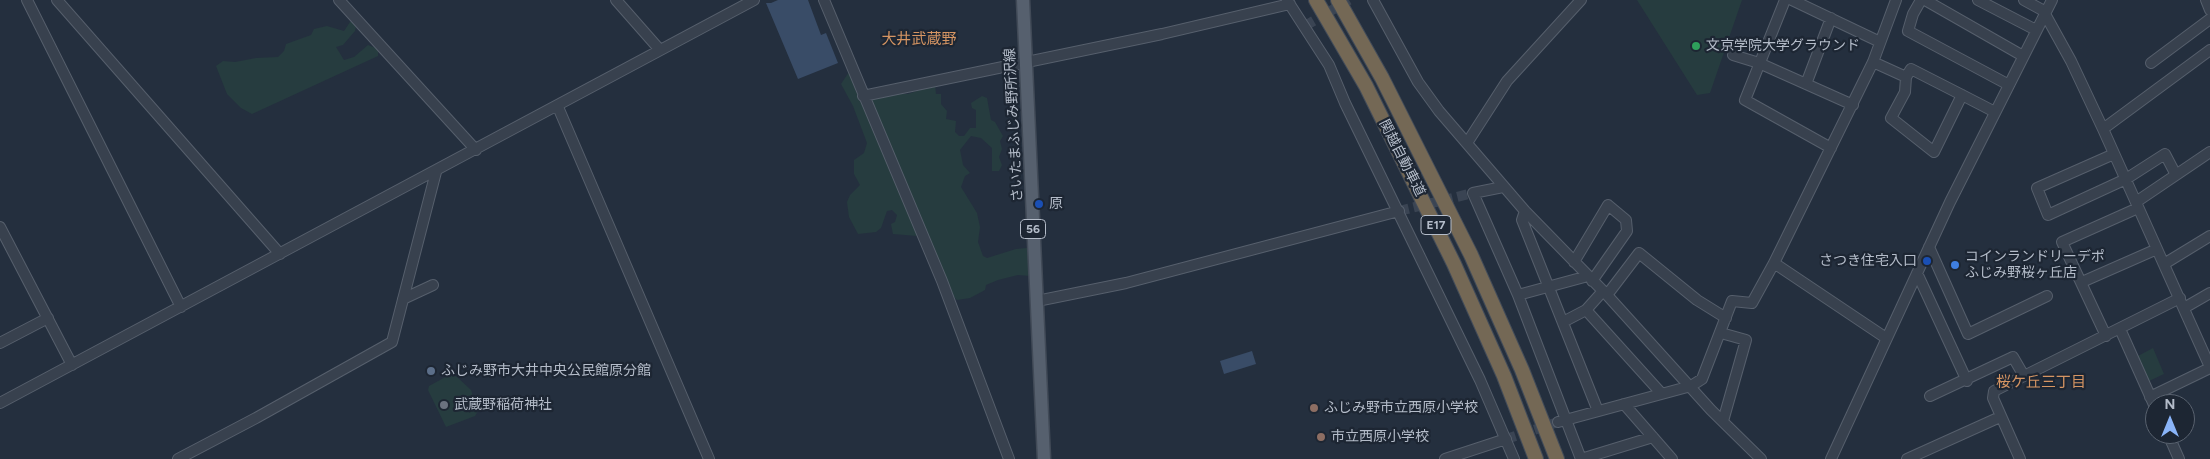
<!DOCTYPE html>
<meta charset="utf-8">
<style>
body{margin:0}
#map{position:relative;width:2210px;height:459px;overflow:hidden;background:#242f3e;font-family:Figtree,sans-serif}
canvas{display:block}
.north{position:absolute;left:2145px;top:394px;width:50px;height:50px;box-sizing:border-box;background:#1d2633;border:1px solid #59626f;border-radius:50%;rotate:0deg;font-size:14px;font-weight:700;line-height:20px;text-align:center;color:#b4bcc9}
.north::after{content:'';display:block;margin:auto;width:18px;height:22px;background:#8ab4f8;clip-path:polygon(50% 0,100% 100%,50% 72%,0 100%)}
</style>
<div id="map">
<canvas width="2210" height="459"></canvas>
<div class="north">N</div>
</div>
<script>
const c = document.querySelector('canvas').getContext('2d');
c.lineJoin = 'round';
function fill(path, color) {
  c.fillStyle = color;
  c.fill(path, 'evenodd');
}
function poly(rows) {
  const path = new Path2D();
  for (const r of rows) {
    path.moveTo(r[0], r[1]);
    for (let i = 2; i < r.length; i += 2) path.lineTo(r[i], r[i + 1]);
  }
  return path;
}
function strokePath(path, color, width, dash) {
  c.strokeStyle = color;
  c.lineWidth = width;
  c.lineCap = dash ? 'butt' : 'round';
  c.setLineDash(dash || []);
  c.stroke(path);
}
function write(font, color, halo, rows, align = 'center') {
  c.font = font + ' Figtree,"Noto Sans JP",sans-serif';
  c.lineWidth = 4.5;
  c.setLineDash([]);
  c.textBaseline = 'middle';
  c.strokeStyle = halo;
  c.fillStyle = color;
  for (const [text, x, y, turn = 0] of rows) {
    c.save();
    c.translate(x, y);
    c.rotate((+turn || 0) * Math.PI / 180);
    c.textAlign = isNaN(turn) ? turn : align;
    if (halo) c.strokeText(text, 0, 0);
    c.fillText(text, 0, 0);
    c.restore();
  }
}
const green = poly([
 [1637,0,1742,0,1710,93,1697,95],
 [350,22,352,22,356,26,355,31,343,45,336,47,344,60,354,57,368,45,378,49,378,56,252,114,241,108,227,94,216,66,223,61,235,62,256,58,278,57,284,51,286,44,311,35,314,29,327,26,344,31],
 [849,72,875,97,891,94,908,94,935,85,936,94,941,94,941,104,947,111,946,119,956,121,955,132,959,136,964,136,970,128,976,128,976,110,972,108,971,103,982,96,987,98,991,120,995,122,1003,136,1000,141,1002,149,999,157,1002,165,999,171,992,171,992,148,981,138,971,136,960,150,963,165,970,173,965,176,961,187,977,213,980,227,978,242,983,256,987,258,1016,249,1027,248,1032,257,1030,276,1018,275,998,280,986,285,985,290,970,298,957,300,952,295,917,236,893,234,891,224,895,222,897,215,892,210,887,211,881,228,876,232,858,234,849,217,847,202,850,195,860,185,854,174,854,160,864,153,867,143,853,106,841,84],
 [2153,348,2164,374,2147,382,2136,357],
 [451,374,457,377,471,390,478,411,475,416,446,427,428,390,429,386]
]);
const water = poly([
 [778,0,808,0,821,35,826,33,838,63,798,79,766,3,771,3],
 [1252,351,1256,364,1224,374,1220,361]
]);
const minorTunnel = poly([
 [1305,26,1349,0],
 [1399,211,1473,193],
 [1506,439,1558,422]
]);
const minor = poly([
 [27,0,181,307],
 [57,0,280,254],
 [339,0,476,150],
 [616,0,660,50],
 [824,0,942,281,1009,459],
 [1287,0,1329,65,1345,103,1480,380,1514,459],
 [1373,0,1418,82,1439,111,1525,211,1607,295,1711,410,1761,459],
 [1785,0,1745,100,1831,148],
 [1792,0,1880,42],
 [1921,0,1913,14,1908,31,2009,85],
 [1925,0,2023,56],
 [1978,0,2036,30],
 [2024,0,2046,12],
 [2206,0,2210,10],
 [2045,14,2071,61,2103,129,2210,367],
 [1733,55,1759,63,1853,105],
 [1873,62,1906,77],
 [2151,63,2210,19],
 [1806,84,1831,18],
 [1962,95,1934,152,1891,118,1905,92,1906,77,1911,69,1962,95,1995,112],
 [863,96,1162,34,1290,4],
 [558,107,709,459],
 [2103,129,2210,50],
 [1467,143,1507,81,1581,0],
 [2114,154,2037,188,2048,215,2126,179,2165,154,2176,175],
 [1503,187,1473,193,1518,295,1581,459,1653,437],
 [2136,202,2210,152],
 [1525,211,1522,220,1598,411],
 [0,227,72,365],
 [1929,247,1968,334,2047,296],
 [1574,262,1608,205,1626,220,1627,231,1592,281],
 [1774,263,1886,338],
 [2164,264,2210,236],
 [1917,273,1967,381],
 [2082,282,2157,249],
 [1518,295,1588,276],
 [1607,295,1639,253,1697,300,1726,318],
 [403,299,433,285],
 [1037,301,1126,283,1399,211],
 [2184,308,2210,293],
 [1586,310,1661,393],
 [1563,322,1586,310,1603,291],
 [2120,329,2155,407],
 [1721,333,1746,340,1723,421],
 [2106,336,2062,242,2138,208],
 [0,343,48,318],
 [1930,396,2013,357,2024,376],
 [2150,397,2210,368],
 [0,403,754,0],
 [1624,404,1672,459],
 [1558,422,1691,386,1702,379,1732,301,1752,303,1774,263,1873,62,1896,0],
 [2168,434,2179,459],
 [178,459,256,418,392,342,436,172],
 [1445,459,1506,439],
 [1831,459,1950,202,2052,0],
 [1907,459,2000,417],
 [2020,459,1993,398,1994,391,2180,298]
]);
const major = poly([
 [1023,0,1044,459]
]);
const highway = poly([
 [1316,0,1366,86,1454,264,1504,376,1536,459],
 [1338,0,1382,78,1471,255,1522,370,1557,459]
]);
const markers = [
 [1696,46,5,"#2e9e5b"],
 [1039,204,5,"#1a4fb4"],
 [1927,261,5,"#1a4fb4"],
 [1955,265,5,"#3f7fe0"],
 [431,371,5,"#5c6f8a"],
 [444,405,5,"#6b7280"],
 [1314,408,5,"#8d6e63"],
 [1321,437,5,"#8d6e63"]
];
const shields = [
 [1436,225,30],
 [1033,229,25]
];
const shieldNames = [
 ["E17",1436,225],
 ["56",1033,229]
];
const poiNames = [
 ["文京学院大学グラウンド",1706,46],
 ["原",1049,204],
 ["コインランドリーデポ",1965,257],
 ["ふじみ野桜ヶ丘店",1965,273],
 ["さつき住宅入口",1917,261,"right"],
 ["ふじみ野市大井中央公民館原分館",441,371],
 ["武蔵野稲荷神社",454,405],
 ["ふじみ野市立西原小学校",1324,408],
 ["市立西原小学校",1331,437]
];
const streetNames = [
 ["さいたまふじみ野所沢線",1014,125,-93],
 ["関越自動車道",1402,158,63]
];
const neighbourhoodNames = [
 ["大井武蔵野",919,40],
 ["桜ケ丘三丁目",2041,383]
];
fill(green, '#263c3f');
fill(water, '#394c67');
strokePath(minorTunnel, '#3a4453', 10, [10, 5]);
strokePath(minor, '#565f6c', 12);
strokePath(major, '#414a57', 15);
strokePath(highway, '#434c59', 16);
strokePath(minor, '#38414e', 10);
strokePath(major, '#56606e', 12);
strokePath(highway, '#746855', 14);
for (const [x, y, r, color] of markers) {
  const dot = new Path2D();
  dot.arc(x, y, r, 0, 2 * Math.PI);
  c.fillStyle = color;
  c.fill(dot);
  strokePath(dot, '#1d2633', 2);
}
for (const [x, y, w] of shields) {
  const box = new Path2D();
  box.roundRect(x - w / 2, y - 9.5, w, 19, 4);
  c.fillStyle = '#1d2633';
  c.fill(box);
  strokePath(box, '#b4bcc9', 1);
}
write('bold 12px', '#b4bcc9', null, shieldNames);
write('14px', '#b4bcc9', '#1d2633', poiNames, 'left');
write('14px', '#b4bcc9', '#1d2633', streetNames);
write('15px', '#d59563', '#1d2633', neighbourhoodNames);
</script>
